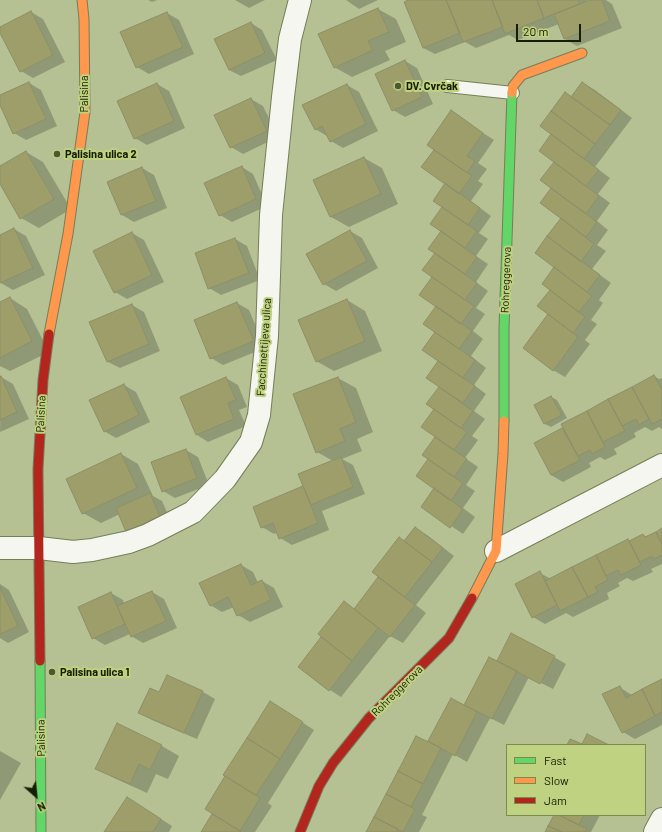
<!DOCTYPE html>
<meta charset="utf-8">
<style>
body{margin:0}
#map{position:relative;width:662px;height:832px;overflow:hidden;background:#b5c093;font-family:Barlow,sans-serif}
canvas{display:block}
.legend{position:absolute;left:506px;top:744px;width:140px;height:72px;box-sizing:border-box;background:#bfd281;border:1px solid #7b8a4d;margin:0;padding:5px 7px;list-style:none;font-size:12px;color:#161d00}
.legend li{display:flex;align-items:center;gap:8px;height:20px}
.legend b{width:20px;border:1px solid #7b8a4d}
.north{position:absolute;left:16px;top:776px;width:40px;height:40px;-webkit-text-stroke:3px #bfd281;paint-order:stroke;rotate:153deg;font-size:11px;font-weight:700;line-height:16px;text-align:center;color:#161d00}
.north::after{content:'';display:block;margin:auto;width:14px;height:18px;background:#161d00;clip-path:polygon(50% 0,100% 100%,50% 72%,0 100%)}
.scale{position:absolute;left:516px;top:24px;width:65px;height:18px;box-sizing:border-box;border:2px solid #161d00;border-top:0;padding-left:5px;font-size:12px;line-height:14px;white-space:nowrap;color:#161d00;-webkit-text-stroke:3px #bfd281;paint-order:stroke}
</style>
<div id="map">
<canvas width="662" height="832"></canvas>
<ul class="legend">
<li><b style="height:5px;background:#63d668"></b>Fast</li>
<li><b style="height:5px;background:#ff974d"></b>Slow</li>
<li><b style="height:5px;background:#b3261e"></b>Jam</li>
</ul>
<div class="north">N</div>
<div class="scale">20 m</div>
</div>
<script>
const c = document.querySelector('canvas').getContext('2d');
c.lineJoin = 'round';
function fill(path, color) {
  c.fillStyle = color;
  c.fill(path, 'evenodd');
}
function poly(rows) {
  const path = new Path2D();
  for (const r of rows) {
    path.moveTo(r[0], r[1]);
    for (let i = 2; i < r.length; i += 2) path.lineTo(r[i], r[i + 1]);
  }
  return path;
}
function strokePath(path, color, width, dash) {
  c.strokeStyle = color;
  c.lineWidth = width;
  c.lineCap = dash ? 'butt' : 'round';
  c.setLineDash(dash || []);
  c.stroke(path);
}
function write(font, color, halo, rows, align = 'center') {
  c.font = font + ' Barlow,sans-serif';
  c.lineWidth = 4;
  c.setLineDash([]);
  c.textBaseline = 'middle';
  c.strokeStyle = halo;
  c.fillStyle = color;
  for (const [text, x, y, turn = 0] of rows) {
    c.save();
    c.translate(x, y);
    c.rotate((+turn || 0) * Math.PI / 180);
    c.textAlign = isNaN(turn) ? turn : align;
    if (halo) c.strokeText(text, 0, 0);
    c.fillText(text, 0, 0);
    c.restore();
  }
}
const shadow = poly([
 [148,0,157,0,152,2],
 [235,0,265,0,249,8],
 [346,0,378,0,359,9],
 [411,0,587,0,587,2,592,0,606,0,612,4,622,28,577,46,565,39,559,24,518,40,509,35,476,48,465,42,435,54,423,48],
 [378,9,396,19,406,42,385,51,390,60,352,77,334,67],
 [31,12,43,19,65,62,33,78,21,71,0,31,0,28],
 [167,13,179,20,194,54,149,74,137,67],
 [251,23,262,30,277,60,241,76,229,70],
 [405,61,417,68,433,104,405,117,393,110],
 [29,83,41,90,57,126,26,140,14,133,0,102,0,96],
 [583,83,595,90,632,118,595,167,610,178,598,194,610,203,597,221,608,230,597,245,606,251,592,269,611,283,599,300,603,303,591,320,597,324,585,340,590,344,565,377,553,370,550,314,551,290,562,218,552,188,555,162,552,134,572,97],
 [157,84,169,91,185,128,147,145,135,138],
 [347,85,359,92,378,131,343,148,331,141,327,136,315,129],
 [251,99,263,106,278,137,243,154,231,147],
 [451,112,494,140,478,163,487,169,478,181,483,184,471,201,491,216,479,233,488,239,476,256,488,264,476,282,488,291,476,308,485,314,473,331,483,339,471,356,486,368,474,385,486,394,474,411,485,419,472,436,478,440,465,458,478,467,466,485,475,491,463,508,475,517,463,534,422,506,435,488,430,459,424,454,436,436,435,409,428,404,440,386,428,378,440,360,436,332,437,306,420,294,433,277,436,253,442,231,446,183,423,167,435,149],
 [26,152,43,162,71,209,39,228,21,218,0,182,0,167],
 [364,158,382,168,398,204,349,227,331,217,315,181],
 [242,167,253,174,267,206,232,222,220,215],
 [142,168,154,175,167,208,134,222,122,215],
 [14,229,26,236,45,275,13,290,1,283,0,281,0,236],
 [350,231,362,238,378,268,336,291,324,284],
 [132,233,144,240,164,282,127,299,115,292],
 [235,239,247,246,260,280,221,295,209,288],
 [10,298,27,309,49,352,10,371,0,366,0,303],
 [347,300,365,311,382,351,334,371,316,361],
 [237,303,249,310,265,348,223,365,211,358],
 [132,305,144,312,160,351,120,368,108,362],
 [654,376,659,379,662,378,662,429,659,427,652,431,645,427,634,433,636,437,614,449,617,454,605,460,600,457,589,463,591,467,563,482,551,475,535,443,564,428,562,425],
 [1,377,13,384,29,419,0,432],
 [226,378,238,385,247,407,239,410,246,426,208,442,197,435],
 [338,378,356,388,373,432,357,439,362,451,342,459,353,465,365,494,322,511,329,530,292,545,280,538,278,532,274,534,262,527,254,507,304,487,333,461,317,452],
 [124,385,136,392,150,422,116,438,104,431],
 [551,397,557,400,567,418,551,427,545,424,535,406],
 [186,450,198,457,209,485,175,498,163,491],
 [121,454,138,464,153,496,162,501,172,523,139,538,120,514,101,523,83,513],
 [415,528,427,535,454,556,416,605,426,613,403,643,390,636,341,697,330,690,299,667,323,637,344,602,355,609,380,577,399,538,405,541],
 [662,529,662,564,651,569,653,572,633,581,627,578,618,583,620,586,607,593,609,599,573,617,566,613,545,624,533,617,540,573,551,579,628,540,631,542,643,535,647,537],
 [241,565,253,572,258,583,262,581,274,588,283,607,250,622,238,615,234,607,222,612,210,605],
 [0,584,9,590,29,632,8,643,0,638],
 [152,592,164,599,177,628,143,643,131,636,130,634,105,645,93,638,111,593,123,600,124,604],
 [554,657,566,664,553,689,529,677,504,725,490,718,467,762,453,754,422,815,427,817,419,832,368,832,429,743,451,700,464,706,489,658,497,662],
 [167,676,203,692,215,699,197,739,152,720,140,713,160,693],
 [662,680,662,725,635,739,623,732,604,695,619,687,632,695],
 [282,709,314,730,268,803,272,806,255,832,202,832,214,814,226,776],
 [117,725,162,746,179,756,168,779,156,774,147,793,114,778,97,768],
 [0,751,21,763,0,800],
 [139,805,172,826,169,832,106,832],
 [555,815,600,815,591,832,546,832]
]);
const building = poly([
 [408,0,446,0,460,33,423,48,404,2,408,0],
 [446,0,492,0,503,27,463,42,446,0],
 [492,0,537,0,544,18,505,34,492,0],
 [537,0,578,0,580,4,544,18,537,0],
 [590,0,602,0,610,21,564,39,554,14,590,0],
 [378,8,389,32,368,41,373,50,334,68,318,34,378,8],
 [31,11,53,55,20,72,0,33,0,27,31,11],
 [167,12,183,47,136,68,120,32,167,12],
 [251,22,265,53,229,70,214,39,251,22],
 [405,60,422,97,392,111,375,74,405,60],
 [29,82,46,119,13,134,0,105,0,95,29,82],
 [582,82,621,110,610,125,571,97,582,82],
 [157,83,174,121,134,139,117,101,157,83],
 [347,84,366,124,330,142,322,126,315,130,302,105,347,84],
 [565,92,610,125,595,144,551,111,565,92],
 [251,98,267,131,230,148,214,115,251,98],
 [451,110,483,133,467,156,475,161,467,173,427,145,451,110],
 [551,111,595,144,584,159,540,126,551,111],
 [551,134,599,170,586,186,539,151,551,134],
 [434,150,472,176,459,194,421,167,434,150],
 [26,151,54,199,20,219,0,184,0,166,26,151],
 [364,157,381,194,330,217,313,180,364,157],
 [554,162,599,196,586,214,540,180,554,162],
 [242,166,256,199,219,216,204,183,242,166],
 [142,167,156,201,121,215,107,182,142,167],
 [445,183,480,208,468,225,433,201,445,183],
 [551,188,597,222,586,237,540,203,551,188],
 [442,207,477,231,465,248,430,224,442,207],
 [561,218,594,244,581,262,547,236,561,218],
 [14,228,33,268,0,283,0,235,14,228],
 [350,230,367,261,323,285,306,254,350,230],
 [441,231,477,257,465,274,428,249,441,231],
 [132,232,152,275,114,293,93,251,132,232],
 [547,236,600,275,587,292,535,253,547,236],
 [235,238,249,273,208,289,195,253,235,238],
 [435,253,477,283,465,300,422,270,435,253],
 [554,267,592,296,579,312,542,284,554,267],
 [432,277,474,306,461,324,419,295,432,277],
 [550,290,585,317,573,333,537,306,550,290],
 [10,297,32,341,0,358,0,302,10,297],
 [347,299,365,341,316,362,298,320,347,299],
 [237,302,254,341,210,359,194,320,237,302],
 [132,304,149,344,107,362,89,322,132,304],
 [436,306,472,331,459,349,423,324,436,306],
 [548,314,578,337,553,371,523,348,548,314],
 [435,332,475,360,463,378,422,350,435,332],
 [438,361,475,386,463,403,426,378,438,361],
 [654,375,662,390,662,419,652,424,632,387,654,375],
 [1,376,17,412,0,420,0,377,1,376],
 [226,377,236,400,228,403,234,419,196,435,180,397,226,377],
 [338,377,356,422,340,429,345,441,316,453,293,394,338,377],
 [124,384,139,415,104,432,89,400,124,384],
 [439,387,473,411,461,428,426,404,439,387],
 [632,387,649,419,639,425,636,419,622,426,608,399,632,387],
 [551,396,562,415,544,424,534,405,551,396],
 [608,399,625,431,603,442,587,411,608,399],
 [434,409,467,432,454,450,421,427,434,409],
 [587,411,605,447,592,454,590,450,578,456,561,424,587,411],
 [562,428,580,460,551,475,534,443,562,428],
 [435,437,467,459,454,477,422,455,435,437],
 [186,449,197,478,162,492,151,462,186,449],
 [121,453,137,488,82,514,66,479,121,453],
 [341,457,353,487,311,505,298,474,341,457],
 [428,459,463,483,451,501,416,476,428,459],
 [303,486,318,523,279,539,273,523,261,528,253,507,303,486],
 [434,488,463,509,450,528,421,507,434,488],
 [150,493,160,517,126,532,116,508,150,493],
 [415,527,443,548,432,562,404,541,415,527],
 [662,528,662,544,656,532,662,528],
 [656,532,662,544,662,555,654,559,652,556,640,562,629,541,643,534,645,537,656,532],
 [399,537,432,562,405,597,372,572,399,537],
 [628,539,641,565,621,575,618,570,606,576,596,555,628,539],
 [596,555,608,580,595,587,598,592,588,597,572,567,596,555],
 [241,564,251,585,262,580,271,600,237,616,228,597,210,606,199,583,241,564],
 [572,567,588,597,560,611,545,581,572,567],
 [540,571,557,605,532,618,515,584,540,571],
 [378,577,415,605,390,637,354,609,378,577],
 [0,587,18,626,0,634,0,587],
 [152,591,166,621,131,637,117,606,152,591],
 [111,592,125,624,92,639,78,607,111,592],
 [344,601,378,628,352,661,318,634,344,601],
 [511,633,555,656,540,684,497,661,511,633],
 [321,637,352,661,329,691,298,667,321,637],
 [489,657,517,671,492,719,464,705,489,657],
 [167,675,203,691,184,733,138,713,150,688,159,692,167,675],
 [662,679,662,712,655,716,642,689,662,679],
 [620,686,626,698,642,689,655,716,622,733,602,694,620,686],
 [451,698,477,712,455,756,428,741,451,698],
 [270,701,303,722,280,759,247,738,270,701],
 [117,723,162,745,150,770,139,764,130,784,95,769,117,723],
 [587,734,609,745,567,745,570,739,582,744,587,734],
 [416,736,441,748,423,784,398,771,416,736],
 [247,738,280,759,256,795,223,775,247,738],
 [398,771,423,784,411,807,386,794,398,771],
 [225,776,260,798,240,831,205,809,225,776],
 [386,794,415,809,403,832,374,817,386,794],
 [127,797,161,819,153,832,104,832,127,797],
 [212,814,240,831,241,832,201,832,212,814],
 [554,815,559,815,587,829,585,832,562,832,548,826,554,815],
 [559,815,584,815,579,825,559,815],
 [374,817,398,829,397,832,366,832,374,817],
 [548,826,562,832,545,832,548,826]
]);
const lane = poly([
 [447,86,513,93]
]);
const street = poly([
 [0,548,39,548,73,552,92,550,129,542,148,535,193,512,225,479,251,442,259,415,267,336,271,215,283,97,290,39,300,0],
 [496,551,662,465],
 [655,832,662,819]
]);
const fast = poly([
 [504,421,504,328,512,93],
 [40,661,41,832]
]);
const slow = poly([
 [512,93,513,86,522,75,582,53],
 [49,334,68,234,85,112,84,19,82,0],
 [472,598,496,551,503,454,504,421]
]);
const jam = poly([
 [40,661,38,469,43,380,49,334],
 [300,832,319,786,333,763,369,718,449,638,472,598]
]);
const markers = [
 [398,86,4,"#4e5633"],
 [57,154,4,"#4e5633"],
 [52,672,4,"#4e5633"]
];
const poiNames = [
 ["DV. Cvrčak",406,86],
 ["Palisina ulica 2",65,154],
 ["Palisina ulica 1",60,672]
];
const streetNames = [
 ["Palisina",84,94,-90],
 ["Rohreggerova",506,280,-88],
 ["Facchinettijeva ulica",264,347,-86],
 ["Palisina",41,414,-87],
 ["Rohreggerova",397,691,-45],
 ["Palisina",41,738,-91]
];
fill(shadow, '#0003');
fill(building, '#9d9e6a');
strokePath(building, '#8d8f69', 1);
strokePath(lane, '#767e59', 14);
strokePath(street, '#767e59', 24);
strokePath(fast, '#767e59', 11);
strokePath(slow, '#767e59', 11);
strokePath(jam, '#767e59', 11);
strokePath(lane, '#f4f6ef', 12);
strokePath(street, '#f4f6ef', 22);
strokePath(fast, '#63d668', 9);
strokePath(slow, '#ff974d', 9);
strokePath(jam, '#b3261e', 9);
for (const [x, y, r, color] of markers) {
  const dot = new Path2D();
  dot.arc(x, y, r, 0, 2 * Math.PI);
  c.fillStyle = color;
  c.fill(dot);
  strokePath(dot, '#bfd281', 1.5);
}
write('bold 11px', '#161d00', '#bfd281', poiNames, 'left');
write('11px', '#161d00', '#bfd281', streetNames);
</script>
